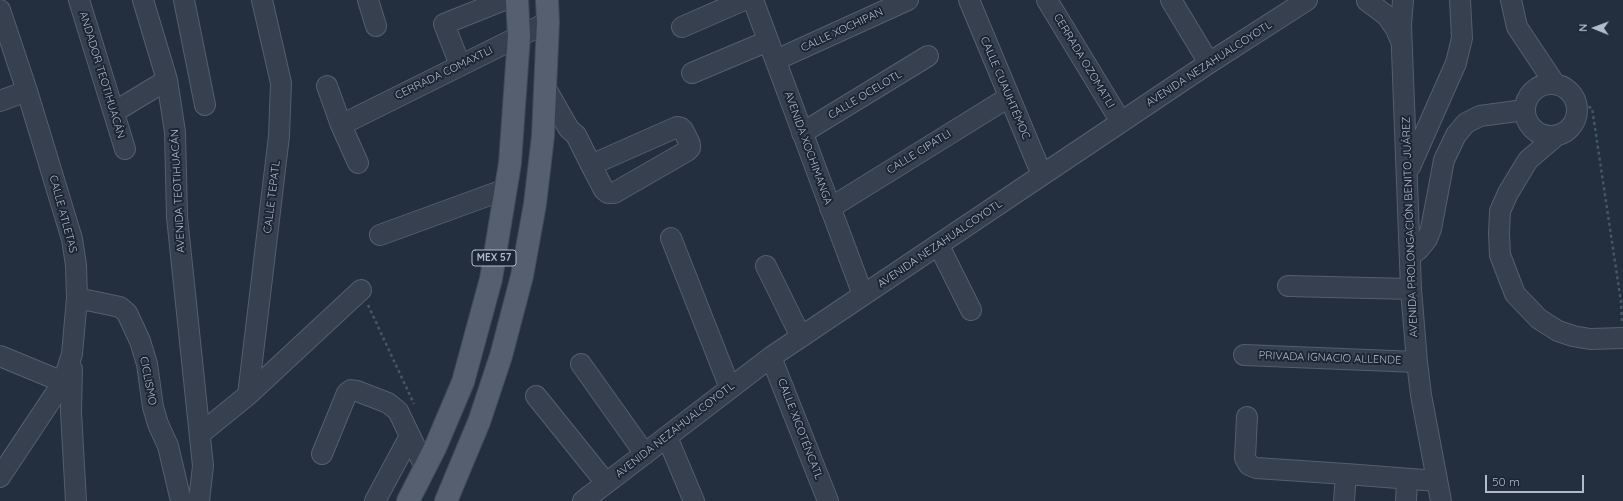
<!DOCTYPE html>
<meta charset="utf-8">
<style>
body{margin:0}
#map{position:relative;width:1623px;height:501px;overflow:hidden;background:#232e3f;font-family:Quicksand,sans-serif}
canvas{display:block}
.north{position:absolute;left:1575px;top:8px;width:40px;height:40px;-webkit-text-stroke:3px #1c2534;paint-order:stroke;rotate:271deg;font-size:11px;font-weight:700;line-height:16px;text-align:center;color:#b3bbca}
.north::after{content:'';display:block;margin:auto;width:14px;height:18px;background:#b3bbca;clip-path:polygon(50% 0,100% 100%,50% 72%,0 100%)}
.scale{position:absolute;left:1485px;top:475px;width:99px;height:18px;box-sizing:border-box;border:2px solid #b3bbca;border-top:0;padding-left:5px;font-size:12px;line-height:14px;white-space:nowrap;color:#b3bbca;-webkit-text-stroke:3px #1c2534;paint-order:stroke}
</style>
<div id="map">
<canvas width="1623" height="501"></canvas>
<div class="north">N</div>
<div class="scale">50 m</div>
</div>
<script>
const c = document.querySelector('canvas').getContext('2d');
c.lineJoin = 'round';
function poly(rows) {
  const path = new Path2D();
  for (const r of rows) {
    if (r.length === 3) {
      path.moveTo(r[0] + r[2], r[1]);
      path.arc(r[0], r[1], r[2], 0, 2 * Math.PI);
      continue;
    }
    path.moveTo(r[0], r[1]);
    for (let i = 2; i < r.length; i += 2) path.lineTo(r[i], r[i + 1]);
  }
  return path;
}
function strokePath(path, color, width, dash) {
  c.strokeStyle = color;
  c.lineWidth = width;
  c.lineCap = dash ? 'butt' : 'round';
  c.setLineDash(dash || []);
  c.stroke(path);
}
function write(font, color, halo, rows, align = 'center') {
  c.font = font + ' Quicksand,sans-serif';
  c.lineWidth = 4;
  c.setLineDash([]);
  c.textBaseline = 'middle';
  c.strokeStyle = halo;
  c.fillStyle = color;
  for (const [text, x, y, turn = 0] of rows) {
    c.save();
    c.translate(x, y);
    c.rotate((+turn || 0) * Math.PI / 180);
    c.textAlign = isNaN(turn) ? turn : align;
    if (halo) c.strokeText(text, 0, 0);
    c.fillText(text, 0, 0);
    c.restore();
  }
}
const path = poly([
 [1577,103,1592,108,1621,302,1622,323],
 [368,305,414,404]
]);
const minor = poly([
 [79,0,125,149],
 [143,0,167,80,175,132,177,217,203,466,199,501],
 [184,0,205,105],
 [368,0,376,26],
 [753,0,863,295],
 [969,0,1042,175],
 [1047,0,1121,122],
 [1171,0,1209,63],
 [1403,0,1401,24,1411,289,1417,362,1421,395,1441,501],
 [1511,0,1517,27,1555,84],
 [1367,1,1387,16,1396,29,1400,39],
 [0,10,27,91,72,239,76,265,77,298,72,354,63,382,0,477],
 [682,27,744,0],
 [776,60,908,0],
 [460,65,444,24,504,0],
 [692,73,768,41],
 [1551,110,26],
 [327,86,341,125,358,163],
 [545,87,569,129,576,135,591,165,604,190,608,193,614,193,687,151,690,148,690,144,683,130,681,128,677,127,591,165],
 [0,101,27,91],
 [114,112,167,80],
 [341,125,548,22],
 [802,133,928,56],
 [1555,137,1528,160,1508,193,1500,211,1499,234,1500,255,1515,294,1539,319,1558,331,1573,336,1590,339,1623,338],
 [1410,167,1456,63,1462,38,1460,0],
 [830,208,1009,97],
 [380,235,506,189],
 [671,238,730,388],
 [939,246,971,310],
 [1410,256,1419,249,1427,239,1431,229,1444,160,1456,135,1466,123,1480,116,1524,110],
 [766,266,801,337],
 [1288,286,1411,289],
 [77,298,120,307,127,313,140,341,147,364,153,407,158,424,168,446,181,501],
 [1244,355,1417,362],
 [0,356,63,382],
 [771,357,828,501],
 [581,364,645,454],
 [72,369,71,412,76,501],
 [248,395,279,136,281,83,262,0],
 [536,396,606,483],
 [1247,417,1245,458,1249,465,1256,468,1346,474,1344,501],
 [200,434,248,395,361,290],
 [667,437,694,501],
 [322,454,347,393,351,390,357,391,388,403,398,411,425,467],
 [1346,474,1437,481],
 [375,501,410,436],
 [583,501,771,357,1209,63,1307,0],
 [1406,501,1407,479]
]);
const major = poly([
 [408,501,435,448,463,382,491,279,510,163,519,36,517,0],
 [446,501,479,422,501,356,522,276,535,204,543,136,548,22,547,0]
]);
const shields = [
 [494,258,44]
];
const shieldNames = [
 ["MEX 57",494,258]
];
const streetNames = [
 ["CALLE XOCHIPAN",842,30,-25],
 ["CERRADA OZOMATLI",1084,61,59],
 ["AVENIDA NEZAHUALCOYOTL",1209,64,-33],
 ["CERRADA COMAXTLI",444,73,-26],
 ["ANDADOR TEOTIHUACÁN",102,75,73],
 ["CALLE CUAUHTÉMOC",1005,88,67],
 ["CALLE OCELOTL",865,95,-31],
 ["AVENIDA XOCHIMANGA",808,148,70],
 ["CALLE CIPATLI",919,152,-32],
 ["AVENIDA TEOTIHUACÁN",178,191,-93],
 ["CALLE TEPATL",272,197,-83],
 ["CALLE ATLETAS",63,214,75],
 ["AVENIDA PROLONGACIÓN BENITO JUÁREZ",1410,227,-92],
 ["AVENIDA NEZAHUALCOYOTL",940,244,-34],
 ["PRIVADA IGNACIO ALLENDE",1330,358,2],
 ["CICLISMO",148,381,79],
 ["CALLE XICOTÉNCATL",800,429,69],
 ["AVENIDA NEZAHUALCOYOTL",675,430,-38]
];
strokePath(minor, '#555e6d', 22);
strokePath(major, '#404958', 24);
strokePath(path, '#43595d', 2.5, [3, 3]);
strokePath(minor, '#37404f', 20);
strokePath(major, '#555f6f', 22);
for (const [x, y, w] of shields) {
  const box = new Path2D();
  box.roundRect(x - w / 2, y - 8, w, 16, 3);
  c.fillStyle = '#1c2534';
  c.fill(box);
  strokePath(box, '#b3bbca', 1);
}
write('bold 10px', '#b3bbca', null, shieldNames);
write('11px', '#b3bbca', '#1c2534', streetNames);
</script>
